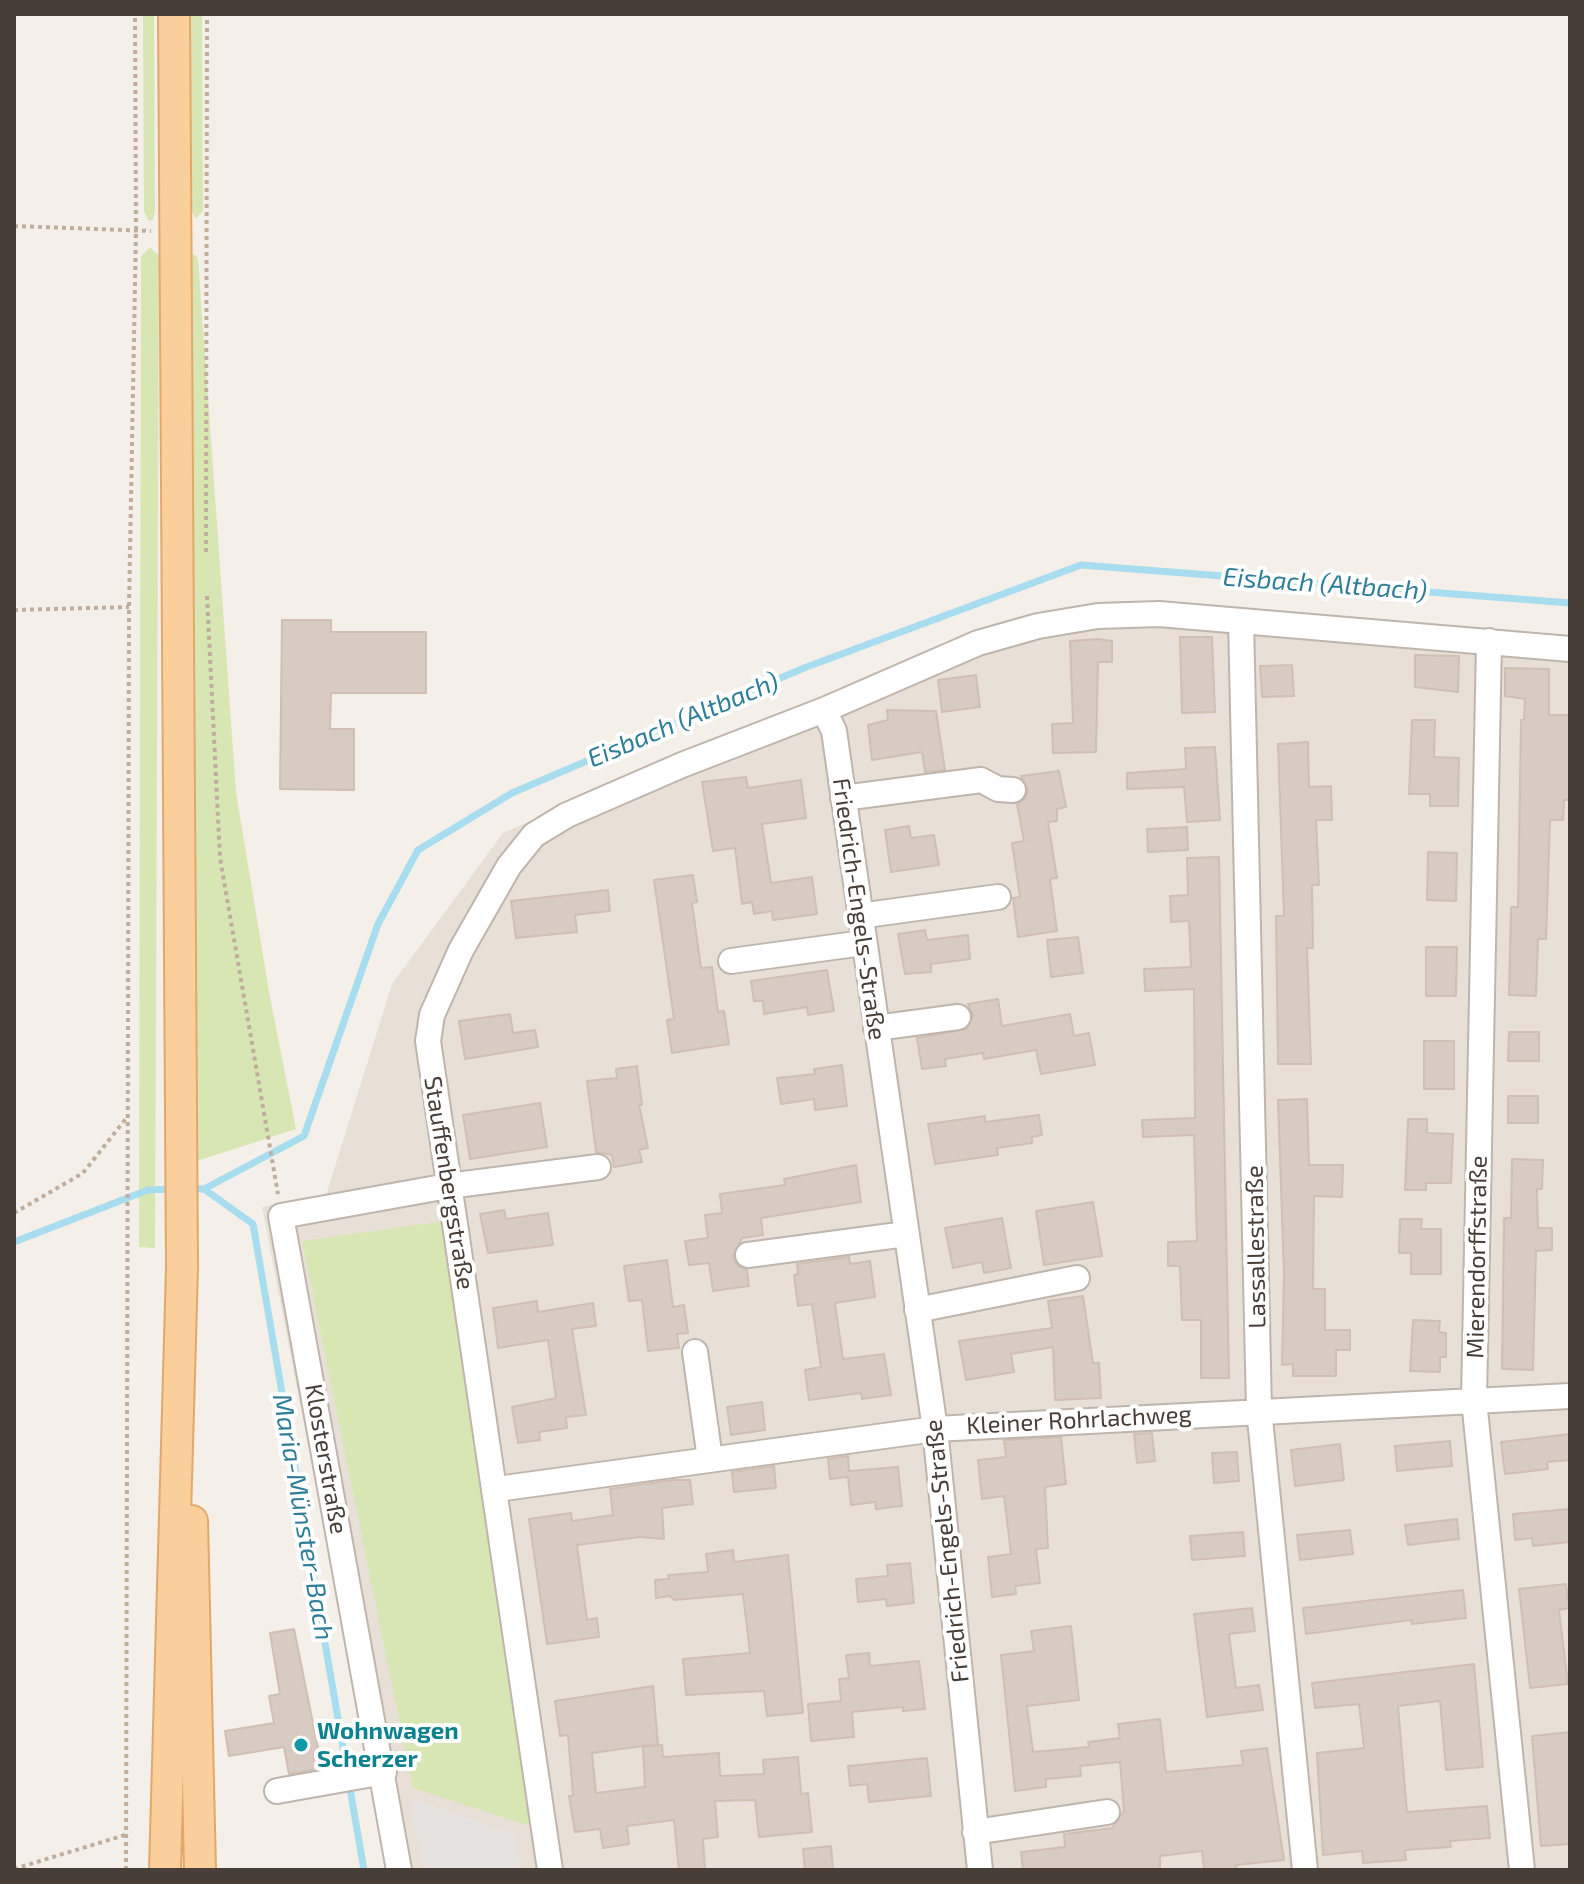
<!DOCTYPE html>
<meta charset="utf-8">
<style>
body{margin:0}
#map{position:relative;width:1584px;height:1884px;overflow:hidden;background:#f4efe9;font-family:"Exo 2",sans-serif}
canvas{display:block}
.frame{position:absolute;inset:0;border:16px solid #473e37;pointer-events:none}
</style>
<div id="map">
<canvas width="1584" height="1884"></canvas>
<div class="frame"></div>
</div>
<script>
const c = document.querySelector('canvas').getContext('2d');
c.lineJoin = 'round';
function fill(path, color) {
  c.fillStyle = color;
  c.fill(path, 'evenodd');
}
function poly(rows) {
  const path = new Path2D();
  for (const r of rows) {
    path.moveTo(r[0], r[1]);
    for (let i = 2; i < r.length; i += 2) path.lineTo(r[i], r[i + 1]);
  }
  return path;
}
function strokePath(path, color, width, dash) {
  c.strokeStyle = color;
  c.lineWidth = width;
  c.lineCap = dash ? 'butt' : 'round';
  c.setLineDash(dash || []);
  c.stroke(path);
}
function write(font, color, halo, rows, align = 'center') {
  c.font = font + ' "Exo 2",sans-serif';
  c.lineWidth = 8;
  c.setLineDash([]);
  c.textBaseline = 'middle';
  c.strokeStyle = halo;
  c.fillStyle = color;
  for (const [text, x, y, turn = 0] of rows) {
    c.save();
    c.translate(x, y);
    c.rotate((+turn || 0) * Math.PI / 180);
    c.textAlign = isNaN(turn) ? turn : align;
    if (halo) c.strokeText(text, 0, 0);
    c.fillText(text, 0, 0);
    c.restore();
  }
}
const residential = poly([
 [1035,620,1570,641,1570,1870,390,1870,262,1207,326,1195,392,984,503,833,651,769]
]);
const green = poly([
 [143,14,154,14,155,211,153,220,149,221,144,211],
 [190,14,202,14,203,211,196,219,191,210],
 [150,247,159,256,155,1248,139,1247,141,256],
 [194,254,198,258,236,792,269,992,296,1129,197,1161,189,258],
 [445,1221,536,1828,413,1788,302,1241]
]);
const parking = poly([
 [411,1798,514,1835,520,1870,424,1870]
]);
const stream = poly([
 [190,1189,204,1189,304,1136,378,924,418,850,512,793,804,668,1081,565,1570,603],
 [204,1189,253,1224,364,1870],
 [14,1242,148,1190,173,1189]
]);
const building = poly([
 [282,620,331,620,331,632,426,632,426,693,331,693,330,729,354,729,354,790,280,789,282,620],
 [1180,637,1212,637,1215,712,1182,713,1180,637],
 [1098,639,1112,641,1112,662,1098,662,1096,752,1053,753,1052,724,1073,723,1070,641,1098,639],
 [1415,655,1459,656,1458,692,1415,687,1415,655],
 [1292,665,1294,696,1262,697,1260,666,1292,665],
 [1505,668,1549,669,1549,715,1570,715,1570,800,1564,800,1563,820,1550,820,1546,939,1538,939,1536,996,1509,995,1511,907,1518,907,1521,720,1524,720,1525,699,1505,696,1505,668],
 [976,675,980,707,942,712,938,680,976,675],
 [887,710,936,711,945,770,925,772,922,752,872,760,868,725,888,720,887,710],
 [1412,720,1435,720,1434,757,1459,758,1458,806,1430,806,1430,794,1409,794,1412,720],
 [1308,742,1309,787,1331,786,1332,820,1316,820,1319,885,1312,885,1313,948,1307,948,1311,1064,1278,1064,1276,916,1284,916,1278,744,1308,742],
 [1215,747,1220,820,1187,822,1184,787,1127,789,1127,773,1186,769,1185,748,1215,747],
 [1059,771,1066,807,1057,809,1057,821,1048,822,1057,878,1050,879,1057,931,1018,937,1013,898,1020,897,1012,843,1024,841,1017,804,1025,799,1028,790,1021,776,1059,771],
 [746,777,748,788,801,780,806,818,762,824,771,883,812,877,817,914,773,920,772,911,754,914,752,902,742,904,735,848,713,851,702,782,746,777],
 [909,826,911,838,934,835,939,865,891,872,885,830,909,826],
 [1187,827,1188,850,1148,852,1147,829,1187,827],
 [1428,852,1457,853,1456,901,1427,900,1428,852],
 [1219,857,1229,1378,1201,1378,1201,1320,1182,1320,1180,1266,1168,1266,1168,1242,1197,1241,1194,1135,1143,1137,1142,1120,1195,1118,1194,989,1145,991,1144,969,1191,967,1189,921,1171,922,1170,896,1188,895,1187,858,1219,857],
 [693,875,697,902,692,903,701,968,712,967,718,1012,724,1011,729,1044,672,1053,667,1020,674,1019,654,880,693,875],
 [608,890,610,911,575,915,577,932,516,938,511,901,608,890],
 [925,930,927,940,968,935,970,959,931,964,931,972,905,974,898,934,925,930],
 [1078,937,1083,973,1051,977,1047,940,1078,937],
 [1426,947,1457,947,1456,996,1426,996,1426,947],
 [827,970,834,1011,808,1015,807,1007,764,1014,763,1001,754,1001,751,981,827,970],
 [998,999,1002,1026,1070,1014,1074,1036,1089,1033,1095,1065,1041,1074,1036,1050,984,1059,983,1053,945,1059,946,1066,922,1069,917,1038,966,1029,973,1016,968,1004,998,999],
 [510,1014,513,1033,535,1030,538,1047,465,1059,459,1021,510,1014],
 [1509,1032,1539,1032,1539,1061,1508,1061,1509,1032],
 [1424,1041,1454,1041,1454,1089,1424,1089,1424,1041],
 [842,1065,847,1106,815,1110,814,1099,781,1104,777,1078,815,1074,814,1069,842,1065],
 [637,1066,642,1105,639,1105,648,1148,639,1150,642,1162,614,1167,612,1155,596,1152,587,1081,617,1078,616,1069,637,1066],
 [1508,1096,1538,1096,1538,1123,1508,1123,1508,1096],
 [1307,1099,1309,1165,1343,1165,1342,1197,1314,1196,1313,1289,1325,1289,1325,1330,1350,1330,1350,1350,1336,1350,1336,1376,1293,1376,1293,1364,1282,1365,1284,1274,1278,1100,1307,1099],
 [540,1103,547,1147,470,1159,463,1115,540,1103],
 [1039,1115,1042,1135,1032,1137,1032,1143,997,1148,998,1155,935,1164,928,1124,985,1116,985,1122,1039,1115],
 [1408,1119,1427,1119,1427,1133,1453,1134,1451,1183,1426,1183,1426,1190,1405,1190,1408,1119],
 [1512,1159,1543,1160,1542,1189,1537,1189,1538,1228,1552,1228,1552,1250,1536,1251,1533,1370,1502,1369,1504,1218,1511,1218,1512,1159],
 [856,1165,861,1202,761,1218,763,1235,742,1238,733,1256,737,1265,747,1270,749,1286,713,1291,709,1263,689,1265,685,1241,708,1238,705,1215,722,1213,720,1194,785,1185,784,1179,856,1165],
 [1093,1202,1102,1256,1044,1265,1036,1211,1093,1202],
 [504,1210,506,1219,548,1213,553,1245,488,1253,480,1214,504,1210],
 [1002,1218,1011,1268,984,1273,982,1262,953,1268,945,1228,1002,1218],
 [1400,1219,1422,1219,1421,1229,1441,1229,1441,1274,1411,1274,1411,1253,1399,1253,1400,1219],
 [849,1257,850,1264,870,1261,875,1297,835,1303,843,1359,884,1354,891,1395,862,1399,861,1393,809,1400,805,1370,821,1367,812,1304,798,1306,794,1275,798,1274,797,1264,849,1257],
 [667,1260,673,1307,684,1305,688,1333,677,1334,679,1348,648,1351,642,1300,629,1301,624,1266,667,1260],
 [1083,1296,1093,1363,1099,1363,1101,1398,1055,1400,1053,1347,1011,1354,1014,1372,966,1380,959,1341,1052,1328,1048,1301,1083,1296],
 [537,1301,538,1312,593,1303,596,1326,572,1329,586,1415,566,1417,567,1428,539,1432,540,1440,518,1443,512,1407,556,1398,548,1340,498,1348,493,1308,537,1301],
 [1413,1320,1440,1321,1439,1332,1446,1333,1446,1357,1440,1357,1440,1372,1410,1371,1413,1320],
 [762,1402,765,1430,731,1435,727,1407,762,1402],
 [1152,1433,1155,1461,1137,1463,1134,1434,1152,1433],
 [1570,1434,1570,1460,1547,1462,1548,1469,1505,1474,1501,1442,1570,1434],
 [1061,1437,1066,1484,1045,1487,1048,1548,1036,1549,1040,1583,1015,1586,1016,1594,992,1597,988,1557,1011,1554,1004,1496,982,1499,978,1460,1006,1457,1004,1440,1061,1437],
 [1450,1441,1452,1466,1397,1471,1395,1446,1450,1441],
 [1340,1444,1344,1480,1295,1486,1291,1450,1340,1444],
 [1237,1452,1239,1481,1214,1483,1212,1453,1237,1452],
 [848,1456,849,1471,898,1467,902,1506,876,1509,875,1502,851,1505,848,1477,830,1479,828,1459,848,1456],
 [774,1466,776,1488,734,1492,732,1472,774,1466],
 [673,1480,690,1480,693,1504,662,1508,664,1539,640,1537,577,1545,587,1620,597,1618,599,1637,547,1644,529,1519,571,1513,572,1521,613,1515,610,1489,673,1480],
 [1570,1509,1570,1542,1533,1546,1532,1538,1515,1540,1513,1514,1570,1509],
 [1457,1519,1459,1539,1408,1545,1405,1525,1457,1519],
 [1350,1530,1353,1554,1300,1560,1297,1535,1350,1530],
 [1243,1532,1245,1556,1192,1560,1190,1536,1243,1532],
 [733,1550,734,1562,788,1555,803,1713,767,1716,764,1691,686,1695,683,1659,750,1653,743,1594,674,1600,670,1596,656,1598,655,1580,669,1579,668,1575,708,1572,706,1554,733,1550],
 [910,1563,914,1603,887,1606,886,1599,858,1602,856,1579,888,1576,887,1565,910,1563],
 [1566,1584,1569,1608,1559,1610,1568,1684,1530,1688,1519,1589,1566,1584],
 [1463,1590,1466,1618,1412,1624,1411,1620,1306,1634,1303,1608,1463,1590],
 [1252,1608,1255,1631,1229,1634,1236,1688,1259,1685,1263,1710,1207,1717,1194,1614,1252,1608],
 [1071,1626,1079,1700,1027,1706,1033,1752,1089,1747,1088,1742,1120,1738,1118,1724,1160,1719,1166,1772,1243,1765,1241,1751,1267,1748,1284,1860,1236,1865,1237,1870,1204,1870,1202,1851,1160,1856,1160,1870,1023,1870,1021,1852,1065,1847,1064,1834,1112,1828,1124,1811,1120,1762,1080,1766,1081,1776,1046,1779,1046,1787,1015,1791,1001,1655,1034,1651,1031,1631,1071,1626],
 [294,1629,322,1768,289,1774,284,1747,229,1756,225,1731,274,1723,269,1696,280,1694,270,1633,294,1629],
 [869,1653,870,1666,919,1661,925,1709,903,1711,903,1707,852,1712,854,1737,811,1741,808,1704,841,1701,839,1679,849,1678,846,1655,869,1653],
 [1474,1664,1483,1767,1446,1770,1440,1701,1398,1706,1407,1812,1487,1806,1490,1838,1450,1841,1451,1847,1405,1850,1406,1860,1363,1863,1362,1851,1323,1855,1317,1753,1364,1748,1359,1704,1315,1708,1312,1683,1474,1664],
 [653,1686,658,1744,592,1753,596,1793,645,1787,643,1747,662,1745,663,1757,719,1753,720,1776,764,1774,763,1760,798,1757,801,1794,808,1793,812,1832,759,1837,755,1800,715,1801,718,1837,703,1839,705,1870,679,1870,674,1820,627,1826,629,1844,603,1848,600,1829,575,1832,569,1796,573,1796,568,1735,560,1736,555,1701,653,1686],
 [1570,1732,1570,1844,1541,1846,1532,1736,1570,1732],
 [927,1758,931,1796,869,1802,867,1784,850,1786,848,1766,927,1758],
 [831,1846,833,1870,805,1870,803,1849,831,1846]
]);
const path = poly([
 [14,226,151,231],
 [206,552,207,14],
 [207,596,220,858,278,1194],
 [14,610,129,607],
 [14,1213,83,1173,128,1116],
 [14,1869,125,1835],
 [126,1870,129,607,136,230,135,14]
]);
const minor = poly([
 [1241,621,1259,1409,1305,1870],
 [1489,641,1474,1400,1522,1870],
 [824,710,834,731,935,1429,980,1870],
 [843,798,981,780,998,789,1013,790],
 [859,916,998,897],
 [731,961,863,943],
 [876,1028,958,1017],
 [748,1255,906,1234],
 [917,1310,1077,1278],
 [695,1352,710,1459],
 [497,1489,935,1429,1570,1396],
 [277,1791,384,1772],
 [975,1832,1107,1812],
 [399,1870,281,1216,448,1186,598,1167],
 [550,1870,428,1041,432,1015,461,950,509,866,534,835,567,815,682,765,824,710,978,643,1038,626,1098,616,1159,614,1570,649]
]);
const major = poly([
 [192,1521,200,1870],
 [165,1870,182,1268,174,14]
]);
const markers = [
 [301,1745,8,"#0f9aa8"]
];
const streetNames = [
 ["Friedrich-Engels-Straße",859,909,82],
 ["Stauffenbergstraße",449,1183,81],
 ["Lassallestraße",1256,1247,-91],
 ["Mierendorffstraße",1477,1257,-89],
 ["Kleiner Rohrlachweg",1079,1420,-3],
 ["Klosterstraße",326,1459,80],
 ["Friedrich-Engels-Straße",947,1551,-96]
];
const cultureNames = [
 ["Wohnwagen",317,1731],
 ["Scherzer",317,1759]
];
const waterNames = [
 ["Eisbach (Altbach)",1325,584,4],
 ["Eisbach (Altbach)",683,720,-23],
 ["Maria-Münster-Bach",303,1517,80]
];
fill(residential, '#e8e0d7');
fill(green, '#d8e6b3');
fill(parking, '#e5e2e0');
strokePath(stream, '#a7ddee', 7);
fill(building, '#d8cbc1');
strokePath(building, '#d0bfb2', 2);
strokePath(minor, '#bfb5ac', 28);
strokePath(major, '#e0a96b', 34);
strokePath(path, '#c0ae9d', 4, [4, 4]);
strokePath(minor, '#fff', 24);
strokePath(major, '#fbcf9b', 30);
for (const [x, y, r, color] of markers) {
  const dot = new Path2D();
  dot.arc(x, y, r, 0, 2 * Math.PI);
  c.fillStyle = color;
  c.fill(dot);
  strokePath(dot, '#fff', 3);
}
write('24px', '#473e37', '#fff', streetNames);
write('bold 24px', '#0d838f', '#fff', cultureNames, 'left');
write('italic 26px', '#2f7e98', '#fff', waterNames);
</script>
